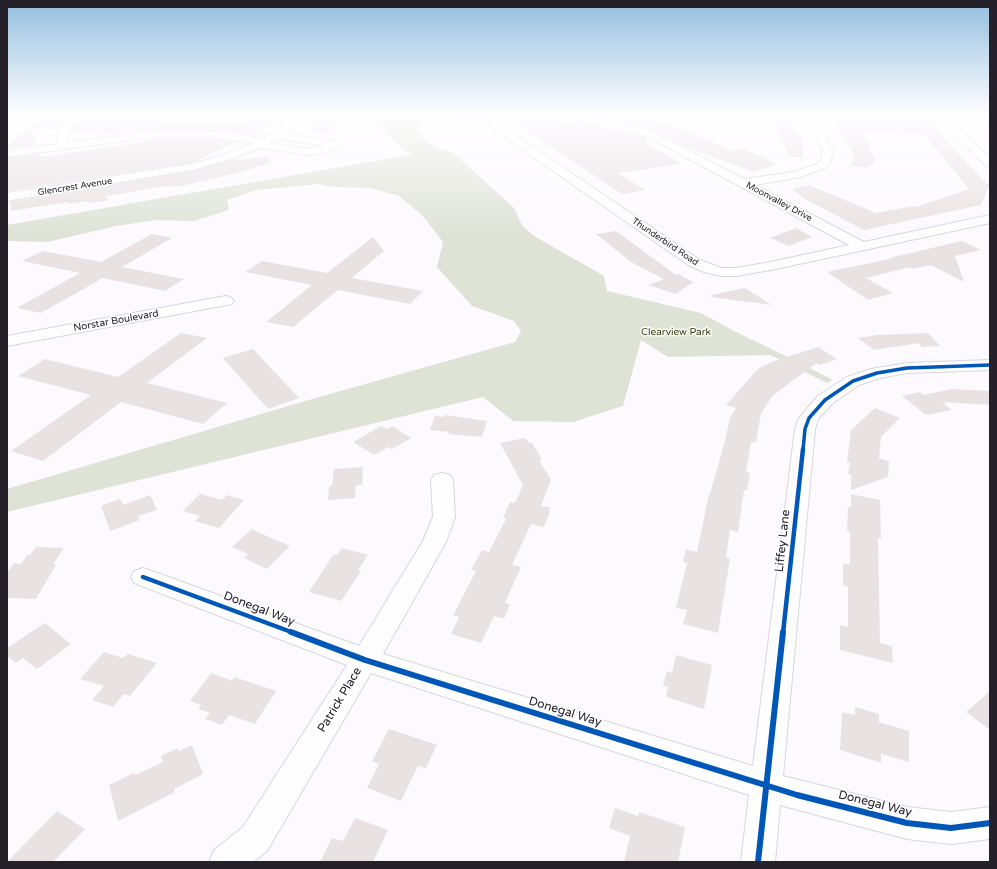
<!DOCTYPE html>
<style>
body{margin:0}
#map{position:relative;width:997px;height:869px;overflow:hidden;background:#fcfafe;font-family:"Varela Round",sans-serif}
canvas{display:block}
.frame{position:absolute;inset:0;border:8px solid #25202a;pointer-events:none}
</style>
<div id="map">
<canvas width="997" height="869"></canvas>
<div class="frame"></div>
</div>
<script>
const c = document.querySelector('canvas').getContext('2d');
c.lineJoin = 'round';
function fill(path, color) {
  c.fillStyle = color;
  c.fill(path, 'evenodd');
}
function poly(rows) {
  const path = new Path2D();
  for (const r of rows) {
    path.moveTo(r[0], r[1]);
    for (let i = 2; i < r.length; i += 2) path.lineTo(r[i], r[i + 1]);
  }
  return path;
}
function strokePath(path, color, width, dash) {
  c.strokeStyle = color;
  c.lineWidth = width;
  c.lineCap = dash ? 'butt' : 'round';
  c.setLineDash(dash || []);
  c.stroke(path);
}
function write(font, color, halo, rows, align = 'center') {
  c.font = font + ' "Varela Round",sans-serif';
  c.lineWidth = 3;
  c.setLineDash([]);
  c.textBaseline = 'middle';
  c.strokeStyle = halo;
  c.fillStyle = color;
  for (const [text, x, y, turn = 0] of rows) {
    c.save();
    c.translate(x, y);
    c.rotate((+turn || 0) * Math.PI / 180);
    c.textAlign = isNaN(turn) ? turn : align;
    if (halo) c.strokeText(text, 0, 0);
    c.fillText(text, 0, 0);
    c.restore();
  }
}
const green = poly([
 [366,113,453,113,451,114,486,115,486,117,450,117,421,119,422,122,416,131,428,143,445,151,451,151,499,194,514,208,522,225,534,236,604,276,607,291,701,313,736,332,788,357,833,380,827,383,770,355,668,357,641,340,623,406,573,422,513,421,483,397,7,512,7,489,319,397,515,342,521,331,514,321,472,306,437,267,443,242,424,217,399,196,370,188,333,187,319,184,256,190,227,200,229,210,194,221,156,220,116,226,47,242,7,241,7,225,415,154,406,152]
]);
const building = poly([
 [51,113,76,113,58,130,29,127],
 [90,113,154,113,139,121,199,122,198,123,247,125,251,118,284,118,250,135,211,130,164,130,112,135,70,131],
 [317,113,330,113,330,115,336,116,333,131,326,134,311,131],
 [596,113,630,113,662,122,711,141,731,151,745,149,778,164,753,172,691,149,654,131,591,115],
 [831,113,863,113,865,119,905,120,904,119,922,118,927,120,987,184,990,183,981,205,864,230,805,199,792,189,809,185,876,213,914,206,916,207,969,189,925,135,861,132,871,146,867,146,876,159,871,166,867,168,850,166,854,158,852,150,839,129],
 [530,114,571,123,577,121,645,137,647,138,645,142,682,164,618,173,645,190,622,194,513,121],
 [770,114,789,115,803,144,803,158,788,156],
 [30,127,37,145,7,149,7,146],
 [164,138,211,138,236,142,199,160,191,163,8,191,7,158,40,154,41,157,144,142,144,140],
 [269,157,271,163,237,173,182,186,158,187,113,195,105,196,108,200,89,203,88,201,69,204,68,202,11,211,10,202,192,171,231,160],
 [796,228,812,237,789,246,770,238],
 [616,231,676,275,678,274,693,282,676,294,648,285,664,279,631,262,596,234],
 [152,234,172,238,122,267,184,279,165,291,103,278,41,313,17,308,80,273,22,261,43,251,101,262],
 [373,237,384,251,352,278,423,291,410,304,338,290,293,327,266,322,312,285,245,272,262,261,327,273],
 [962,241,981,250,955,256,964,282,931,265,913,269,910,267,866,278,893,293,868,300,827,272,890,259,889,258],
 [745,288,772,305,711,297,711,295],
 [181,333,207,338,147,383,227,403,203,424,121,402,43,461,11,451,91,395,18,376,45,359,118,377],
 [928,333,940,346,922,347,919,343,874,350,858,338,878,335],
 [818,347,837,359,820,365,817,363,773,395,761,413,756,443,751,442,746,472,750,473,747,490,744,490,738,532,730,530,726,557,730,559,718,633,683,624,687,610,676,608,687,563,683,562,686,549,697,552,709,494,710,494,725,441,730,417,736,408,726,405,756,371,761,367,772,362],
 [253,349,299,398,268,409,223,358],
 [952,389,990,391,990,405,942,402,952,410,926,415,902,396,920,392,923,395],
 [875,408,900,418,881,437,879,458,889,461,888,477,851,490,851,474,848,474,850,462,847,462,851,430],
 [445,415,487,421,482,437,448,434,449,432,430,430,435,416,444,417],
 [381,426,387,429,392,426,411,438,392,449,388,447,374,455,353,442],
 [525,438,529,443,532,443,542,459,539,460,551,480,541,506,550,507,549,511,550,512,544,527,531,524,512,565,521,567,505,603,510,604,504,619,494,616,481,643,451,634,459,617,453,615,476,571,471,570,482,550,489,552,506,519,503,518,510,502,515,503,523,485,500,443],
 [363,467,362,485,356,485,355,498,328,500,329,486,332,486,334,469],
 [200,494,222,500,227,495,244,500,219,528,195,521,200,516,183,511],
 [851,494,880,500,881,539,878,538,880,643,892,646,893,663,840,650,840,625,848,627,848,587,843,585,843,563,850,565,850,532,847,531,848,507,851,507],
 [150,495,157,510,138,516,140,520,110,531,101,506,120,499,123,505],
 [252,529,275,540,290,546,267,569,244,558,248,554,232,547],
 [36,547,64,548,54,563,54,565,56,565,36,599,7,598,7,573,14,563,21,564,27,555,30,555],
 [342,548,368,555,358,570,361,571,341,601,309,592,333,555,337,555],
 [45,623,71,644,37,669,23,658,16,663,7,656,7,648],
 [104,652,123,658,128,654,157,663,130,696,124,694,113,707,92,700,104,686,80,679],
 [676,655,712,665,704,709,666,697,668,687,663,686,667,671,672,673],
 [211,673,232,681,234,677,276,691,255,724,229,715,222,725,205,719,210,713,198,709,201,705,190,701],
 [990,691,990,730,966,712],
 [855,707,879,714,879,722,909,731,909,762,881,754,881,763,840,750,842,712,855,715],
 [389,729,437,745,426,768,418,766,401,801,367,788,379,764,372,761],
 [192,745,203,774,174,789,175,792,118,821,109,785,134,773,135,775,163,762,161,756,177,748,179,751],
 [615,808,638,816,639,812,685,827,678,862,624,862,630,836,609,828],
 [57,811,85,829,53,862,7,862],
 [355,818,388,830,373,862,320,862,332,838,343,841]
]);
const minor = poly([
 [78,113,89,113,69,129,67,135,68,142,164,131,211,131,264,138,272,134,285,121,286,113,296,113,295,122,284,134,330,140,334,141,339,146,329,152,309,155,259,148,225,161,192,170,7,201,7,193,191,164,217,157,254,143,211,137,164,137,138,139,7,157,7,151,58,144,57,135,60,128,78,113],
 [277,139,326,146,309,149,270,143,277,139],
 [489,113,499,113,497,120,502,126,700,260,721,268,736,268,771,262,849,245,646,136,613,127,557,115,555,113,574,113,614,121,654,132,744,179,794,172,817,164,821,160,823,151,803,113,813,113,833,151,830,163,825,168,800,177,755,185,864,242,990,215,990,223,771,270,736,276,721,276,704,272,690,266,494,130,487,120,489,113],
 [917,113,931,113,953,122,990,158,990,167,986,166,947,126,919,115,917,113],
 [226,296,232,298,234,301,232,304,7,346,7,336,226,296],
 [990,360,990,370,907,373,880,378,859,385,832,404,818,419,815,429,783,776,907,807,951,812,990,807,990,839,951,844,907,839,780,805,775,862,741,862,749,795,371,673,267,851,253,862,209,862,214,850,243,827,347,665,134,583,131,577,134,571,143,568,152,571,359,646,423,541,433,517,431,480,434,475,442,473,450,475,453,480,455,517,446,542,383,654,753,766,795,429,799,418,818,396,847,377,871,369,907,363,990,360]
]);
const cyclewayFar2 = poly([
 [803,450,805,429,809,418,825,400,853,381,877,373,907,368,990,365]
]);
const cyclewayFar1 = poly([
 [143,577,294,633],
 [783,633,803,449]
]);
const cycleway = poly([
 [291,632,365,660,797,795,907,823,951,828,990,823],
 [758,862,783,632]
]);
const farStreetnames = [
 ["Glencrest Avenue",75,187,-9],
 ["Moonvalley Drive",779,202,28],
 ["Thunderbird Road",665,242,34]
];
const streetNames = [
 ["Norstar Boulevard",116,321,-10]
];
const parkNames = [
 ["Clearview Park",676,332]
];
const nearStreetnames = [
 ["Liffey Lane",783,541,-84],
 ["Donegal Way",259,609,21],
 ["Patrick Place",340,700,-59],
 ["Donegal Way",565,712,17],
 ["Donegal Way",875,804,14]
];
fill(green, '#dfe3d6');
fill(building, '#e9e2e2');
strokePath(minor, '#d9d5dc', 2);
fill(minor, '#fffeff');
strokePath(cyclewayFar2, '#0057b8', 3.5);
strokePath(cyclewayFar1, '#0057b8', 4.5);
strokePath(cycleway, '#0057b8', 6);
const sky = c.createLinearGradient(0, 0, 0, 235);
sky.addColorStop(0, '#92bede');
sky.addColorStop(0.48, '#fefdff');
sky.addColorStop(1, '#fefdff00');
c.fillStyle = sky;
c.fillRect(0, 0, 997, 235);
write('9px', '#25202a', '#fff', farStreetnames);
write('10px', '#25202a', '#fff', streetNames);
write('10px', '#303b0a', '#fff', parkNames);
write('12px', '#25202a', '#fff', nearStreetnames);
</script>
